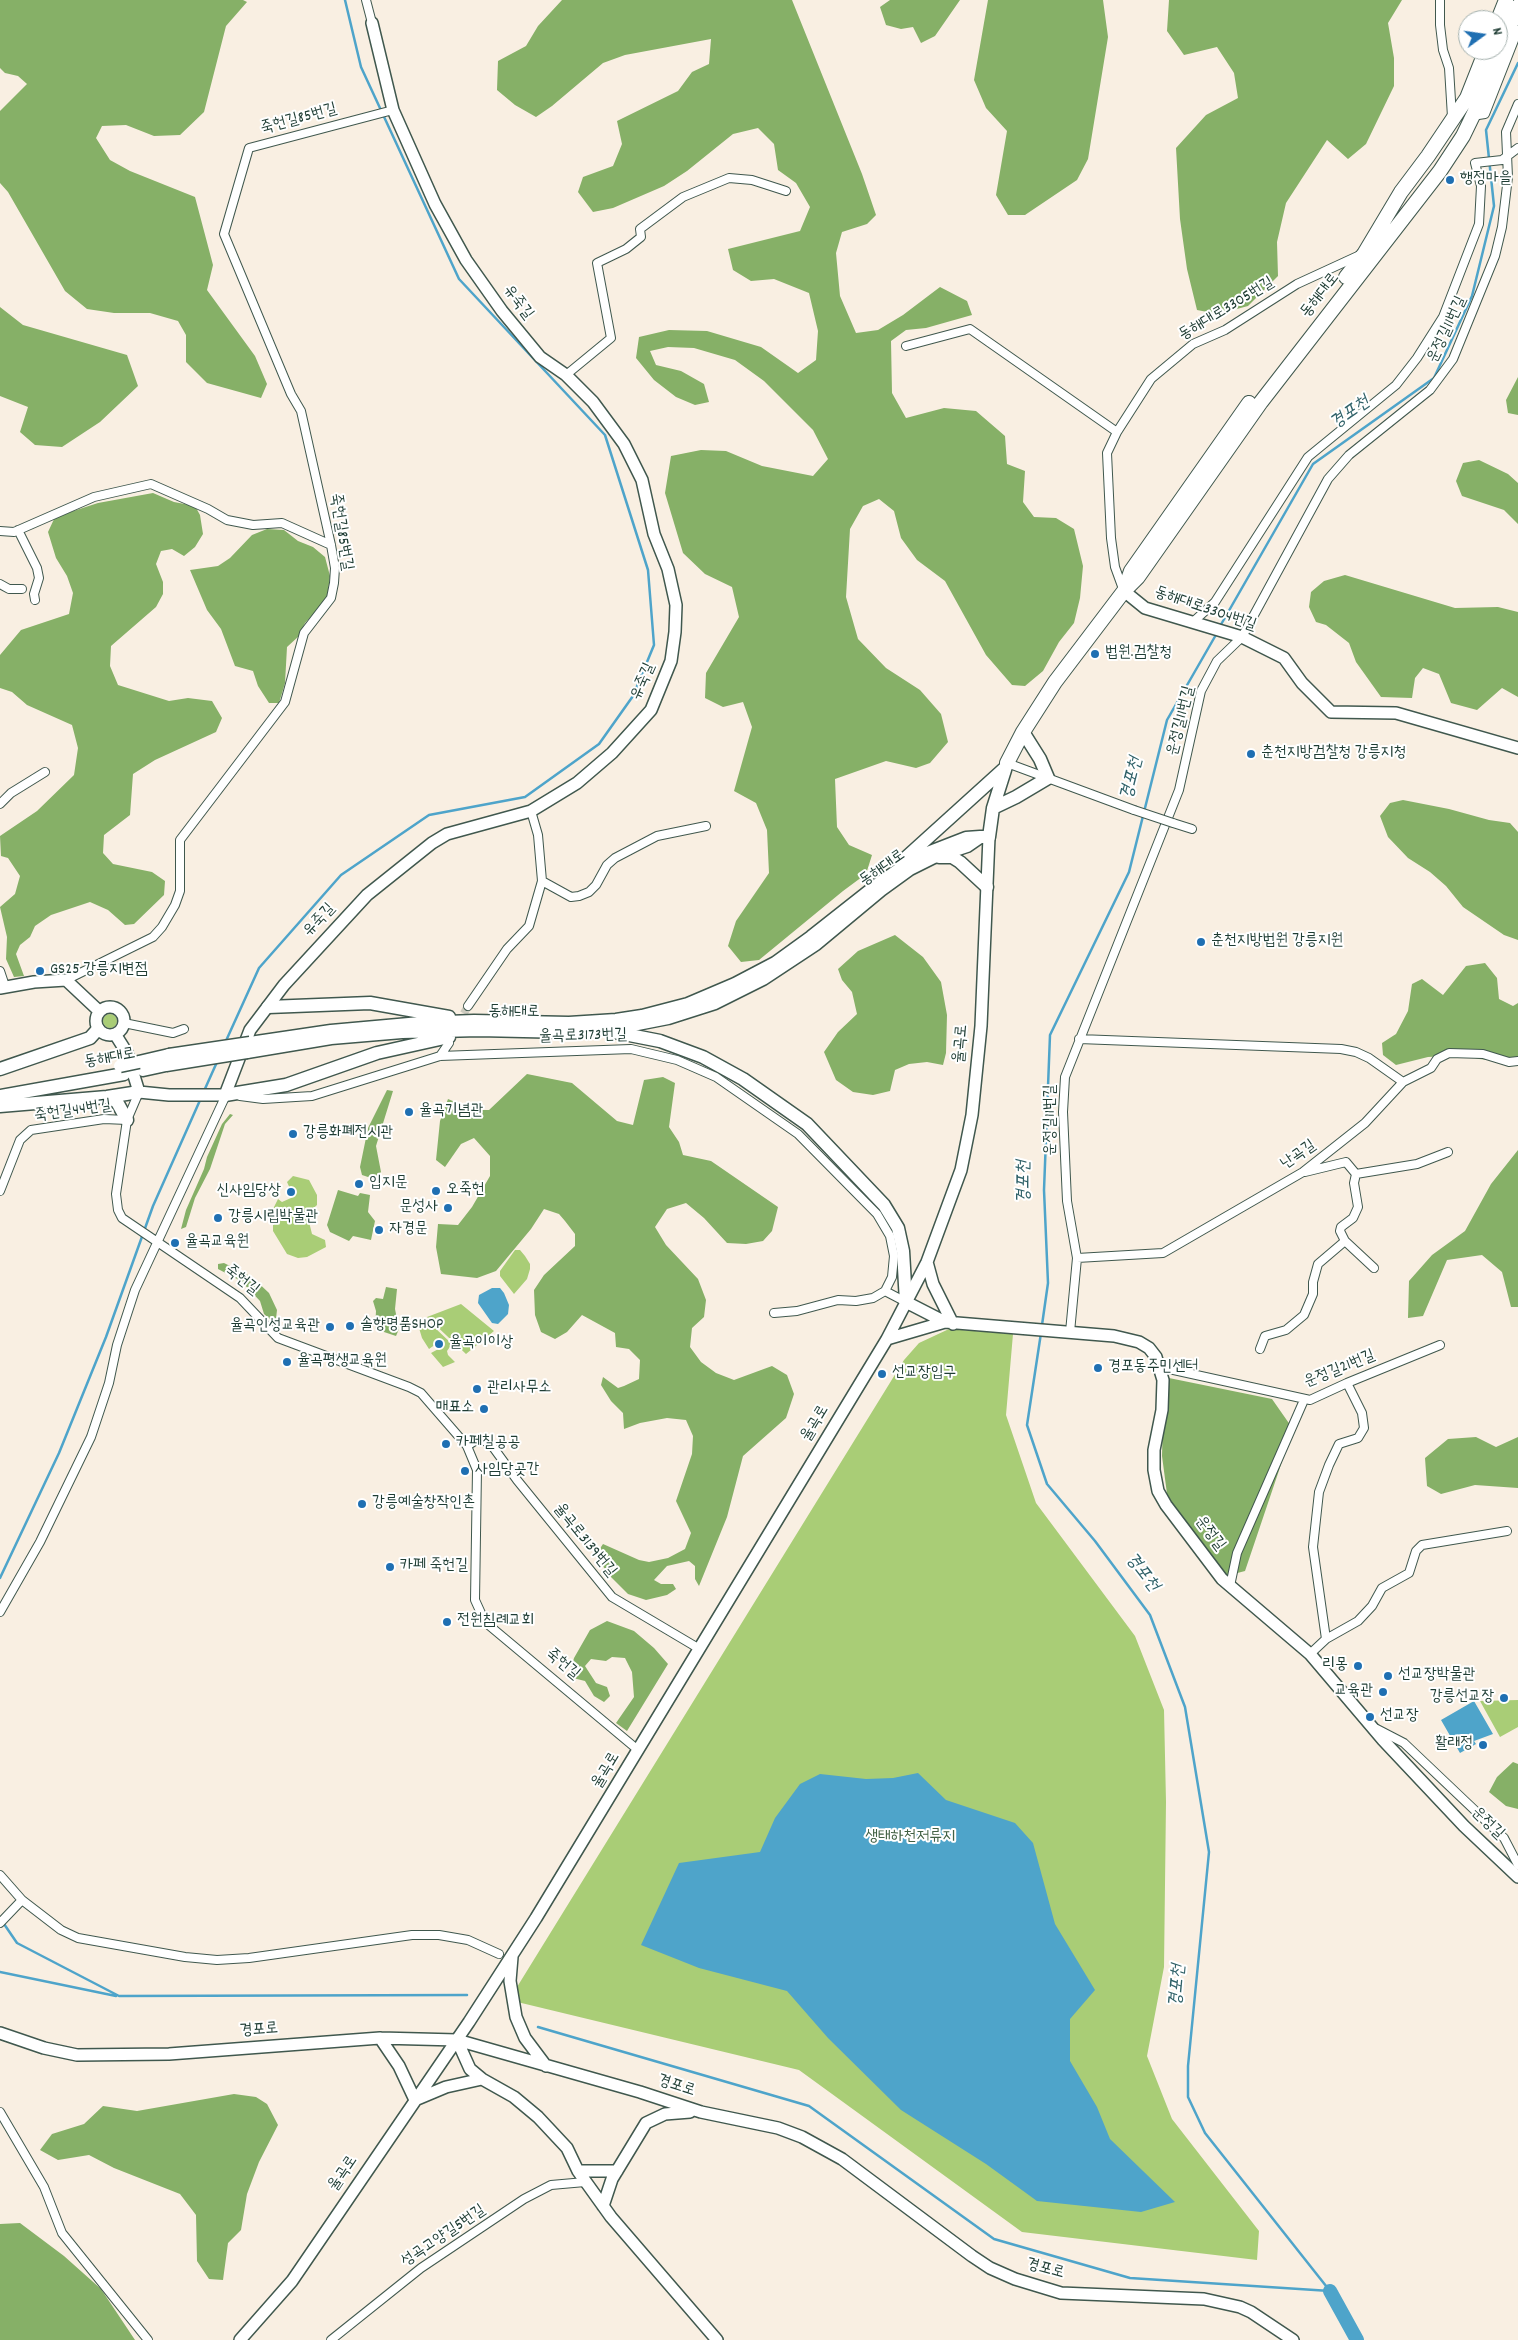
<!DOCTYPE html>
<meta charset="utf-8">
<style>
body{margin:0}
#map{position:relative;width:1518px;height:2340px;overflow:hidden;background:#f9efe2;font-family:Dekko,sans-serif}
canvas{display:block}
.north{position:absolute;left:1458px;top:10px;width:50px;height:50px;box-sizing:border-box;background:#fff;border:1px solid #a5b1ae;border-radius:50%;rotate:76deg;font-size:14px;font-weight:700;line-height:20px;text-align:center;color:#1f3d34}
.north::after{content:'';display:block;margin:auto;width:18px;height:22px;background:#1f6fb2;clip-path:polygon(50% 0,100% 100%,50% 72%,0 100%)}
</style>
<div id="map">
<canvas width="1518" height="2340"></canvas>
<div class="north">N</div>
</div>
<script>
const c = document.querySelector('canvas').getContext('2d');
c.lineJoin = 'round';
function fill(path, color) {
  c.fillStyle = color;
  c.fill(path, 'evenodd');
}
function poly(rows) {
  const path = new Path2D();
  for (const r of rows) {
    if (r.length === 3) {
      path.moveTo(r[0] + r[2], r[1]);
      path.arc(r[0], r[1], r[2], 0, 2 * Math.PI);
      continue;
    }
    path.moveTo(r[0], r[1]);
    for (let i = 2; i < r.length; i += 2) path.lineTo(r[i], r[i + 1]);
  }
  return path;
}
function strokePath(path, color, width, dash) {
  c.strokeStyle = color;
  c.lineWidth = width;
  c.lineCap = dash ? 'butt' : 'round';
  c.setLineDash(dash || []);
  c.stroke(path);
}
function write(font, color, halo, rows, align = 'center') {
  c.font = font + ' Dekko,"Poor Story",sans-serif';
  c.lineWidth = 4;
  c.setLineDash([]);
  c.textBaseline = 'middle';
  c.strokeStyle = halo;
  c.fillStyle = color;
  for (const [text, x, y, turn = 0] of rows) {
    c.save();
    c.translate(x, y);
    c.rotate((+turn || 0) * Math.PI / 180);
    c.textAlign = isNaN(turn) ? turn : align;
    if (halo) c.strokeText(text, 0, 0);
    c.fillText(text, 0, 0);
    c.restore();
  }
}
const green = poly([
 [110,1021,7],
 [293,1176,309,1180,317,1195,317,1205,307,1214,312,1234,325,1240,326,1247,307,1257,298,1258,287,1254,273,1231,273,1225,279,1221,279,1217,277,1212,272,1211,278,1199,282,1202,291,1198,292,1193,287,1182],
 [515,1250,520,1250,525,1256,530,1264,530,1269,527,1279,514,1294,500,1276,500,1271],
 [461,1304,494,1331,466,1354,427,1317],
 [416,1318,419,1318,434,1327,452,1344,447,1351,448,1355,455,1362,443,1367,431,1353,444,1346,443,1341,436,1341,436,1344,429,1349,422,1338],
 [949,1329,1013,1334,1006,1415,1036,1503,1135,1636,1164,1710,1166,1802,1164,1967,1147,2056,1172,2119,1259,2231,1257,2260,1022,2232,799,2070,509,2000,904,1360,919,1343],
 [1518,1700,1518,1727,1500,1737,1480,1701]
]);
const forest = poly([
 [0,0,243,0,247,2,226,26,204,112,180,135,154,136,126,125,102,126,96,138,110,160,130,171,195,197,213,265,207,290,255,356,267,384,261,398,207,383,186,362,186,335,178,321,150,313,114,313,87,309,65,291,8,192,0,183,0,111,27,84,18,76,5,73,0,68],
 [562,0,792,0,862,174,876,215,867,224,842,232,836,253,840,296,856,333,878,330,903,315,940,287,967,301,972,315,926,328,906,330,891,341,892,393,906,418,944,408,976,411,1005,436,1007,464,1025,471,1023,502,1034,517,1056,518,1074,529,1083,566,1080,598,1074,623,1059,642,1043,671,1025,686,1012,685,986,655,945,581,917,560,901,538,894,511,879,499,863,506,850,529,846,597,858,639,886,668,920,690,941,714,948,742,930,763,916,768,886,761,835,779,837,827,849,845,872,855,866,874,843,891,759,960,741,962,728,946,736,921,769,873,767,830,756,803,734,791,752,727,743,702,723,707,705,698,706,673,739,617,732,587,705,574,683,553,665,493,671,456,701,450,726,451,762,466,813,476,828,459,813,430,764,381,735,360,694,348,668,347,650,351,656,365,681,371,704,384,709,402,695,405,676,397,654,380,636,358,639,337,669,330,707,331,761,347,798,373,816,360,818,331,809,293,774,279,751,281,733,270,728,249,800,231,810,207,796,183,778,170,774,144,758,128,733,134,687,171,664,186,613,208,593,212,578,192,583,177,613,166,622,144,617,121,678,91,692,72,709,64,711,39,625,55,603,63,552,106,536,117,515,105,497,90,498,61,526,46,538,26],
 [890,0,960,0,935,36,921,43,913,27,901,29,886,25,880,7],
 [988,0,1103,0,1108,37,1088,159,1077,180,1025,215,1008,215,996,195,1007,131,986,108,974,80],
 [1169,0,1402,0,1388,23,1394,58,1394,86,1366,144,1348,159,1327,140,1286,203,1277,242,1278,276,1248,306,1218,314,1197,310,1187,269,1180,219,1176,148,1206,115,1238,98,1234,73,1217,47,1184,55,1167,31],
 [0,307,23,325,127,355,138,386,100,422,62,447,35,445,20,432,28,407,0,396],
 [1518,377,1518,415,1508,413,1506,400],
 [1479,460,1508,474,1518,483,1518,524,1504,510,1462,496,1456,481,1463,463],
 [153,493,174,502,195,506,200,515,203,534,195,547,184,556,172,549,161,551,156,564,163,582,163,594,156,607,111,646,110,666,118,685,169,701,188,698,212,701,222,718,216,732,155,760,133,774,130,815,104,835,103,853,113,864,152,872,165,881,164,895,134,924,125,925,108,910,90,902,51,915,35,926,30,937,20,945,16,954,24,976,14,977,6,959,7,937,0,907,15,894,20,876,8,858,1,856,0,836,37,811,74,775,78,748,72,725,27,705,12,692,0,688,0,655,21,630,69,614,73,593,67,576,56,558,48,532,55,517,98,503],
 [267,529,284,530,298,541,313,547,325,557,330,576,327,599,305,623,299,636,287,647,285,683,279,703,269,703,258,686,253,671,235,666,221,629,207,610,190,570,218,566,230,558,252,535],
 [1345,575,1455,608,1498,607,1518,612,1518,697,1502,688,1477,710,1451,703,1439,674,1423,668,1415,678,1412,698,1381,697,1356,662,1349,643,1326,625,1316,622,1309,607,1311,592,1324,581],
 [1403,800,1449,809,1489,820,1510,823,1518,832,1518,940,1504,935,1463,907,1446,886,1430,872,1408,858,1388,837,1380,816,1390,803],
 [895,935,923,957,941,982,947,1015,946,1053,943,1065,927,1062,909,1064,895,1070,890,1091,873,1095,853,1092,836,1080,824,1052,838,1032,857,1014,852,992,842,980,838,969,858,951],
 [1485,963,1497,978,1499,999,1513,1006,1518,1003,1518,1058,1510,1062,1479,1059,1464,1055,1428,1057,1396,1065,1383,1055,1382,1043,1396,1034,1408,1011,1412,984,1422,979,1443,995,1466,966],
 [527,1074,572,1083,617,1121,633,1125,644,1080,663,1077,675,1083,669,1127,679,1142,683,1155,711,1161,778,1207,772,1231,763,1241,746,1244,727,1243,704,1218,686,1203,667,1209,655,1227,666,1245,698,1279,706,1300,704,1317,692,1328,690,1347,701,1362,716,1373,734,1380,772,1366,787,1375,794,1394,786,1418,743,1456,727,1517,699,1586,695,1579,695,1566,689,1561,667,1566,654,1580,661,1584,673,1584,676,1589,667,1595,646,1600,628,1594,606,1572,597,1553,603,1544,639,1560,649,1562,668,1558,685,1549,691,1533,676,1501,692,1454,693,1436,686,1420,667,1418,640,1423,624,1429,623,1413,611,1401,601,1385,603,1377,618,1388,624,1386,639,1379,640,1360,629,1349,616,1347,615,1333,582,1315,567,1332,555,1339,541,1332,535,1315,534,1290,544,1275,575,1246,575,1234,565,1221,559,1214,544,1209,531,1229,496,1271,477,1278,441,1274,436,1247,438,1224,458,1225,472,1207,490,1176,490,1156,474,1138,461,1144,445,1167,436,1160,440,1121,448,1099,474,1110,489,1110],
 [387,1090,393,1091,376,1146,381,1172,374,1179,362,1175,360,1167,368,1128],
 [230,1114,233,1115,225,1124,210,1169,195,1198,186,1227,181,1229,186,1210,204,1169,207,1157,222,1124],
 [1518,1150,1518,1307,1511,1307,1502,1272,1482,1255,1447,1260,1423,1316,1408,1318,1409,1281,1432,1255,1465,1231,1491,1184],
 [338,1190,358,1196,360,1193,370,1195,368,1212,375,1221,371,1240,353,1236,349,1241,330,1232,327,1225],
 [224,1263,252,1277,269,1293,277,1310,276,1319,271,1320,264,1314,260,1301,241,1281,218,1269,218,1264],
 [386,1287,397,1289,395,1309,399,1329,396,1336,375,1329,376,1311,373,1301,376,1298,383,1299],
 [1164,1377,1272,1399,1293,1429,1245,1571,1226,1576,1169,1509,1162,1456],
 [1476,1437,1496,1447,1518,1437,1518,1488,1475,1485,1441,1494,1427,1486,1425,1458,1448,1439],
 [607,1621,634,1631,654,1648,668,1664,627,1731,616,1723,634,1697,632,1672,625,1658,612,1657,606,1661,591,1659,585,1666,596,1683,607,1687,610,1696,604,1702,594,1696,585,1681,569,1677,574,1658,590,1630],
 [1513,1762,1518,1764,1518,1809,1506,1806,1489,1792,1497,1777],
 [234,2094,256,2097,267,2104,278,2125,259,2162,247,2194,241,2230,228,2243,223,2280,209,2279,197,2261,196,2215,180,2194,114,2168,89,2155,58,2160,40,2150,52,2134,84,2124,103,2106,137,2111],
 [20,2223,64,2256,101,2289,135,2340,0,2340,0,2224]
]);
const water = poly([
 [492,1288,500,1288,504,1293,509,1305,508,1314,498,1324,492,1323,478,1303,479,1295],
 [1474,1701,1493,1734,1474,1741,1476,1744,1460,1753,1441,1720],
 [918,1773,946,1800,1015,1823,1033,1843,1055,1924,1095,1990,1070,2019,1070,2061,1097,2107,1110,2139,1175,2202,1141,2212,1037,2201,986,2164,901,2110,828,2038,787,1991,699,1968,641,1945,679,1863,760,1852,775,1818,800,1784,820,1774,866,1779,893,1778]
]);
const stream = poly([
 [1219,628,1313,464,1434,378,1472,296,1494,206,1486,130,1518,63],
 [225,1043,259,968,341,875,429,815,525,797,599,744,633,696,654,645,648,570,605,435,459,279,361,67,345,0],
 [204,1091,217,1062],
 [1042,1325,1048,1283,1044,1190,1050,1035,1129,872,1167,720,1217,633],
 [1041,1333,1027,1425,1047,1484,1095,1541,1150,1615,1185,1707,1209,1852,1188,2066,1188,2097,1205,2133,1330,2291],
 [0,1578,59,1453,106,1337,153,1206,201,1098],
 [2,1921,17,1943,119,1996,467,1995],
 [0,1972,116,1996],
 [538,2027,809,2106,994,2239,1130,2278,1330,2291]
]);
const river = poly([
 [1330,2291,1357,2340]
]);
const streetTunnel = poly([
 [458,1024,468,1006]
]);
const street = poly([
 [366,0,372,23],
 [1440,0,1440,25,1443,50,1449,68,1452,117],
 [1472,116,1485,114,1518,30],
 [906,346,970,329,1117,432],
 [566,375,611,338,597,263,626,249,641,237,640,229,683,197,729,178,752,180,786,191],
 [18,530,37,568,39,578,34,594,35,600],
 [0,531,14,532,94,497,151,484,208,509,227,520,253,525,282,523,331,545],
 [0,584,9,589,22,589],
 [1123,589,1115,567,1111,538,1107,453,1117,432,1151,379,1193,344,1225,330,1297,284,1360,255],
 [1194,621,1215,602,1308,457,1396,385,1417,358,1443,317,1479,224,1481,186,1475,163,1502,160,1518,148],
 [1007,763,1134,810],
 [0,804,11,793,45,772],
 [1173,823,1192,829],
 [542,881,571,897,579,896,589,892,596,885,607,865,615,858,657,836,706,826],
 [0,971,5,986],
 [66,980,153,937,162,927,175,905,180,891,180,840,285,702,304,633,331,598,334,583,335,568,331,545,301,411,291,394,224,234,249,148,393,110],
 [468,1006,507,949,529,926,542,881,538,835,531,811],
 [124,1023,173,1033,184,1029],
 [1079,1039,1341,1049,1356,1052,1369,1058,1403,1082],
 [440,1056,449,1043],
 [139,1092,127,1120,116,1194,118,1210,122,1218,240,1298,278,1338,409,1387,421,1393,467,1446,477,1470,475,1600,485,1622,638,1750],
 [240,1096,263,1099,312,1096,440,1056,631,1049,677,1060,716,1077,798,1134,877,1214,890,1236,894,1256,892,1277,885,1291,906,1302],
 [1305,1172,1346,1162,1356,1174,1417,1164,1448,1152],
 [1356,1174,1354,1183,1358,1207,1353,1218,1341,1227,1340,1231,1345,1241,1374,1268],
 [0,1191,20,1140,31,1130,104,1119,127,1120],
 [1077,1258,1163,1253,1303,1172,1365,1123,1403,1082,1431,1068,1437,1059,1449,1053,1483,1054,1509,1062,1518,1061],
 [774,1313,797,1311,838,1300,856,1301,873,1298,885,1291],
 [1070,1332,1077,1258,1067,1201,1063,1112,1065,1077,1179,790,1201,691,1217,661,1242,637,1328,479,1349,455,1430,390,1453,359,1495,256,1502,227,1508,177,1506,132,1518,104],
 [1260,1349,1265,1336,1286,1330,1304,1315,1313,1294,1313,1282,1318,1264,1345,1241],
 [1160,1367,1310,1400,1347,1383,1440,1345],
 [467,1446,478,1439,490,1443,517,1480,612,1597,698,1648],
 [1230,1586,1237,1553,1304,1400],
 [0,1612,40,1542,91,1437,109,1383,117,1345,135,1290,226,1095],
 [1326,1639,1313,1547,1319,1492,1329,1465,1339,1444,1358,1438,1364,1428,1362,1413,1347,1383],
 [1310,1654,1326,1639,1358,1621,1372,1606,1382,1588,1409,1573,1416,1551,1422,1545,1507,1531],
 [1377,1729,1404,1743,1504,1838,1518,1865],
 [0,1875,22,1900,61,1930,78,1938,185,1957,217,1960,249,1958,412,1935,439,1935,468,1940,499,1954],
 [0,1923,22,1900],
 [0,2112,44,2187,62,2233,148,2340],
 [331,2340,421,2268,524,2199,551,2185,585,2182]
]);
const secondary = poly([
 [1124,591,1145,608,1242,637,1284,658,1302,683,1331,712,1396,713,1518,748],
 [0,988,34,982,66,980,99,1011],
 [110,1021,14],
 [115,1034,127,1053,139,1092,169,1095,225,1095,250,1030,284,985,367,895,432,843,447,834,531,811,577,783,612,753,651,710,671,661,675,632,676,605,668,569,654,534,642,480,624,444,593,402,566,375,540,357,502,311,466,260,435,204,393,110,372,23],
 [927,1262,933,1284,953,1324],
 [906,1302,945,1322,1114,1336,1139,1342,1149,1348,1156,1357,1163,1380,1162,1410,1154,1450,1154,1470,1158,1491,1166,1505,1222,1579,1310,1654,1383,1740,1464,1826,1518,1877],
 [887,1339,945,1322],
 [512,1957,510,1981,516,2017,525,2038,546,2066],
 [0,2033,44,2048,77,2055,169,2054,380,2038,457,2040,640,2092,701,2112,778,2128,802,2137,842,2159,972,2256,990,2268,1015,2279,1061,2293,1204,2299,1240,2307,1251,2312,1293,2340],
 [380,2038,399,2066,415,2100,446,2087,482,2079],
 [457,2040,470,2069,482,2079,514,2097,538,2117,567,2148,578,2171,611,2217,717,2340],
 [578,2171,617,2171],
 [603,2206,612,2179,646,2123,665,2114,690,2112],
 [240,2340,292,2281,469,2022,536,1918,887,1339,927,1262,961,1170,972,1115,981,1026,989,837]
]);
const primary = poly([
 [993,808,1016,797,1048,778,1040,759,1023,732],
 [980,837,989,837,993,808,1005,770],
 [939,857,952,857,960,862,987,887],
 [900,863,1006,767],
 [268,1007,370,1003,449,1017],
 [614,1032,660,1041,703,1057,743,1079,807,1124,884,1205,898,1228,903,1251,906,1302],
 [247,1052,331,1038,402,1032,479,1030,568,1032,617,1028,668,1018,715,1003,763,979,816,944,881,890,910,869,934,857,967,846,980,837,966,838,930,852,907,864,877,885,811,937,775,963,735,984,688,1004,642,1016,616,1020,569,1023,474,1021,420,1023,331,1031,250,1043],
 [139,1062,169,1055],
 [0,1069,90,1038,98,1029],
 [143,1070,166,1065],
 [225,1095,286,1085,377,1053,449,1037],
 [0,1096,124,1074],
 [107,1097,117,1102,127,1120],
 [0,1106,107,1097,139,1092]
]);
const highway = poly([
 [1498,20,1506,0],
 [1346,277,1364,254,1401,192,1428,156,1467,98,1486,50],
 [1125,588,1131,571,1249,403],
 [1007,763,1023,732,1055,682,1124,591,1138,577,1261,402,1440,171,1463,136,1478,105,1518,6]
]);
const streetBridge = poly([
 [1134,810,1173,823]
]);
const primaryBridge = poly([
 [169,1055,250,1043],
 [166,1065,247,1052],
 [120,1066,139,1062]
]);
const markers = [
 [1450,180,5,"#1f6fb2"],
 [1095,654,5,"#1f6fb2"],
 [1251,754,5,"#1f6fb2"],
 [1201,942,5,"#1f6fb2"],
 [40,971,5,"#1f6fb2"],
 [409,1112,5,"#1f6fb2"],
 [293,1134,5,"#1f6fb2"],
 [359,1184,5,"#1f6fb2"],
 [436,1191,5,"#1f6fb2"],
 [291,1192,5,"#1f6fb2"],
 [448,1208,5,"#1f6fb2"],
 [218,1218,5,"#1f6fb2"],
 [379,1230,5,"#1f6fb2"],
 [175,1243,5,"#1f6fb2"],
 [350,1326,5,"#1f6fb2"],
 [330,1327,5,"#1f6fb2"],
 [439,1344,5,"#1f6fb2"],
 [287,1362,5,"#1f6fb2"],
 [1098,1368,5,"#1f6fb2"],
 [882,1374,5,"#1f6fb2"],
 [477,1389,5,"#1f6fb2"],
 [484,1409,5,"#1f6fb2"],
 [446,1444,5,"#1f6fb2"],
 [465,1471,5,"#1f6fb2"],
 [362,1504,5,"#1f6fb2"],
 [390,1567,5,"#1f6fb2"],
 [447,1622,5,"#1f6fb2"],
 [1358,1666,5,"#1f6fb2"],
 [1388,1676,5,"#1f6fb2"],
 [1383,1692,5,"#1f6fb2"],
 [1504,1698,5,"#1f6fb2"],
 [1370,1717,5,"#1f6fb2"],
 [1483,1745,5,"#1f6fb2"]
];
const streetNames = [
 ["죽헌길85번길",299,120,-15],
 ["동해대로",1321,296,-52],
 ["유죽길",517,303,53],
 ["동해대로3305번길",1227,310,-31],
 ["운정길11번길",1448,330,-65],
 ["죽헌길85번길",340,532,81],
 ["동해대로3304번길",1205,610,19],
 ["유죽길",644,682,-66],
 ["운정길11번길",1182,721,-76],
 ["동해대로",883,869,-35],
 ["유죽길",320,921,-47],
 ["동해대로",514,1013,1],
 ["율곡로3173번길",583,1037,-1],
 ["율곡로",962,1044,-85],
 ["동해대로",110,1059,-10],
 ["죽헌길44번길",73,1112,-8],
 ["운정길11번길",1052,1120,-90],
 ["난곡길",1299,1156,-35],
 ["죽헌길",241,1281,38],
 ["운정길21번길",1340,1370,-22],
 ["율곡로",816,1424,-59],
 ["운정길",1209,1534,53],
 ["율곡로3139번길",584,1541,51],
 ["죽헌길",562,1665,40],
 ["율곡로",607,1771,-59],
 ["운정길",1487,1824,44],
 ["경포로",259,2031,-4],
 ["경포로",676,2087,18],
 ["율곡로",344,2174,-56],
 ["성곡고양길5번길",444,2237,-34],
 ["경포로",1045,2270,15]
];
const poiNames = [
 ["행정마을",1460,180],
 ["법원.검찰청",1105,654],
 ["춘천지방검찰청 강릉지청",1261,754],
 ["춘천지방법원 강릉지원",1211,942],
 ["GS25 강릉지변점",50,971],
 ["율곡기념관",419,1112],
 ["강릉화폐전시관",303,1134],
 ["입지문",369,1184],
 ["오죽헌",446,1191],
 ["신사임당상",281,1192,"right"],
 ["문성사",438,1208,"right"],
 ["강릉시립박물관",228,1218],
 ["자경문",389,1230],
 ["율곡교육원",185,1243],
 ["솔향명품SHOP",360,1326],
 ["율곡인성교육관",320,1327,"right"],
 ["율곡이이상",449,1344],
 ["율곡평생교육원",297,1362],
 ["경포동주민센터",1108,1368],
 ["선교장입구",892,1374],
 ["관리사무소",487,1389],
 ["매표소",474,1409,"right"],
 ["카페칠공공",456,1444],
 ["사임당곳간",475,1471],
 ["강릉예술창작인촌",372,1504],
 ["카페 죽헌길",400,1567],
 ["전원침례교회",457,1622],
 ["리몽",1348,1666,"right"],
 ["선교장박물관",1398,1676],
 ["교육관",1373,1692,"right"],
 ["강릉선교장",1494,1698,"right"],
 ["선교장",1380,1717],
 ["활래정",1473,1745,"right"]
];
const parkNames = [
 ["생태하천저류지",910,1838]
];
const waterNames = [
 ["경포천",1351,414,-35],
 ["경포천",1133,779,-76],
 ["경포천",1026,1182,-90],
 ["경포천",1141,1573,52],
 ["경포천",1179,1986,-85]
];
fill(green, '#a9cd76');
fill(forest, '#86b067');
fill(water, '#4ea4ca');
strokePath(stream, '#4ea4ca', 2.5);
strokePath(river, '#4ea4ca', 14);
strokePath(streetTunnel, '#cdcbbf', 8, [8, 4]);
strokePath(street, '#40584e', 10);
strokePath(secondary, '#40584e', 14);
strokePath(primary, '#40584e', 15);
strokePath(highway, '#40584e', 16);
strokePath(street, '#fff', 8);
strokePath(secondary, '#fff', 11);
strokePath(primary, '#fff', 12);
strokePath(highway, '#fff', 14);
strokePath(streetBridge, '#40584e', 10, []);
strokePath(primaryBridge, '#40584e', 15, []);
strokePath(streetBridge, '#fff', 8);
strokePath(primaryBridge, '#fff', 12);
for (const [x, y, r, color] of markers) {
  const dot = new Path2D();
  dot.arc(x, y, r, 0, 2 * Math.PI);
  c.fillStyle = color;
  c.fill(dot);
  strokePath(dot, '#fff', 2);
}
write('16px', '#1f3d34', '#fff', streetNames);
write('16px', '#1f3d34', '#fff', poiNames, 'left');
write('16px', '#426144', '#fff', parkNames);
write('italic 18px', '#2f6168', '#fff', waterNames);
</script>
